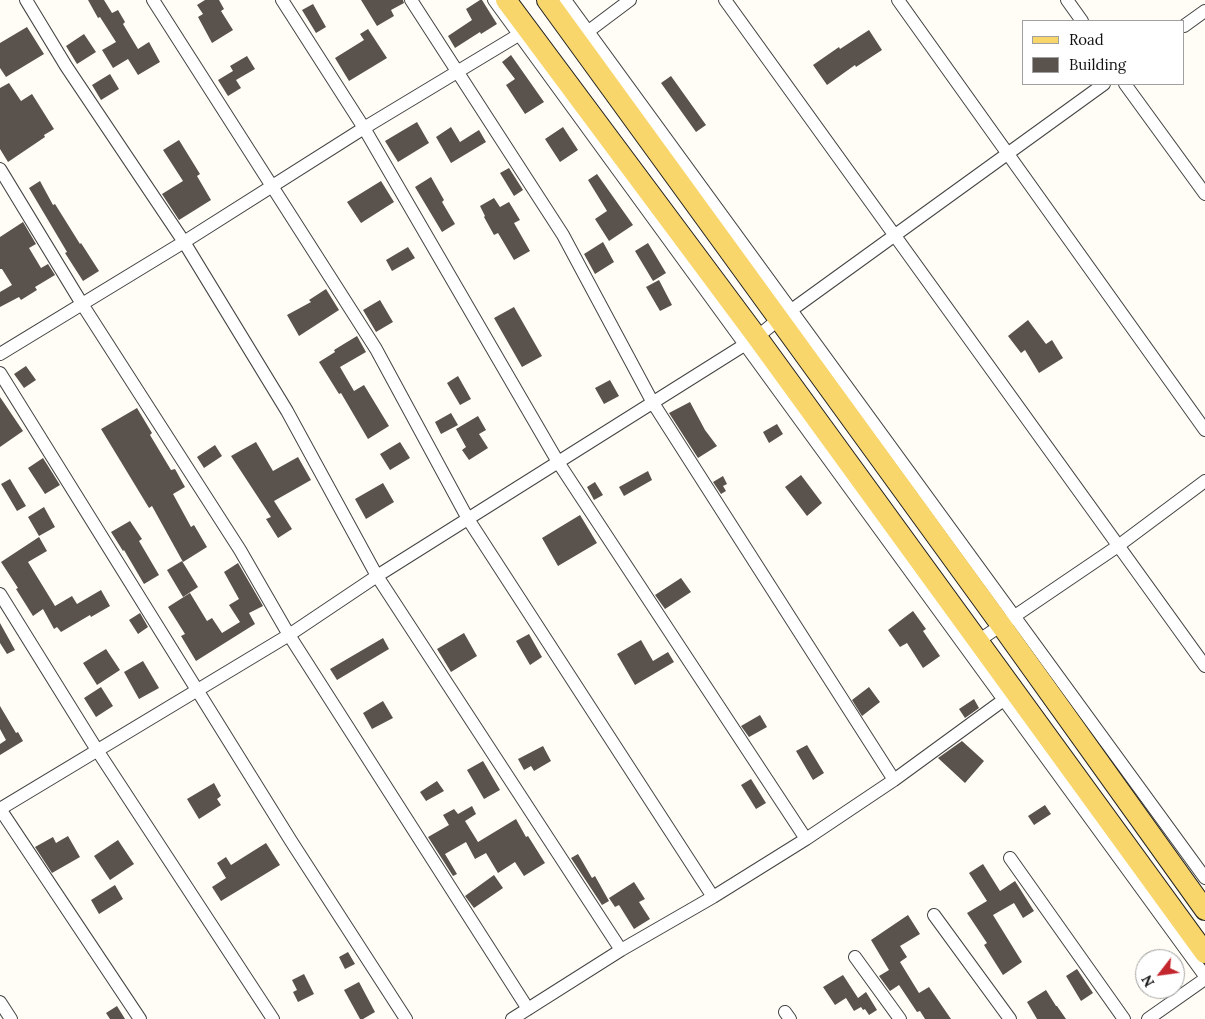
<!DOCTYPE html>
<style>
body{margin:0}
#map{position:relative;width:1205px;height:1019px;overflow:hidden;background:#fffdf5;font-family:Lora,serif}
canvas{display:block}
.legend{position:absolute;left:1022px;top:20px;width:162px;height:65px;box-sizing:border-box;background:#fff;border:1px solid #a0a0a0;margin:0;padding:6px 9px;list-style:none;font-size:15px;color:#111}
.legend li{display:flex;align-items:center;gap:10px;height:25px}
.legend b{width:25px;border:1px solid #a0a0a0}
.north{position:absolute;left:1135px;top:949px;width:50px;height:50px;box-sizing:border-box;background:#fff;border:1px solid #a0a0a0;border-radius:50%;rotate:240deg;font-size:14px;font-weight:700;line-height:20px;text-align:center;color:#111}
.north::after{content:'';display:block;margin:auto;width:18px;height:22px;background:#c4262e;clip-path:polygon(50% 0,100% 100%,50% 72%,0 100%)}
</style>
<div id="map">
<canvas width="1205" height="1019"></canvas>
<ul class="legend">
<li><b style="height:6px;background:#f9d66b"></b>Road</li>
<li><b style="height:14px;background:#5a524d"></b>Building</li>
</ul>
<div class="north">N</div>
</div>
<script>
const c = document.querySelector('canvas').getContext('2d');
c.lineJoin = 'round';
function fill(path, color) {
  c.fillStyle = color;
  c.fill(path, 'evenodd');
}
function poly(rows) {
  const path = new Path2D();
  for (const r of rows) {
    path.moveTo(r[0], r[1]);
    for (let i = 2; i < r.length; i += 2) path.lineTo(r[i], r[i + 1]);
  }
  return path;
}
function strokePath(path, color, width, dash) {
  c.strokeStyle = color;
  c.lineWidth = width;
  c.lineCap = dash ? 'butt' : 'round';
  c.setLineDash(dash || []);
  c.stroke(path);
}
const building = poly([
 [88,0,104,0,112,13,118,10,125,22,123,24,138,49,149,42,160,62,138,75,128,59,113,68,102,50,116,42,100,17,98,18],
 [205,0,219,0,224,9,221,11,233,30,212,43,198,17,203,14,197,5],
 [361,0,403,0,404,3,391,10,394,16,377,26],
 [480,0,482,0,497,24,481,34,480,32,455,48,448,36,472,20,466,9],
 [313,4,326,27,316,33,302,10],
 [27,27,44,54,6,77,0,68,0,43],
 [368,29,387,58,349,81,335,58,364,40,360,34],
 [869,30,882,50,856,67,855,65,827,85,813,65,839,47,840,49],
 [84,34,96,52,77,64,66,46],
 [511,55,544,102,525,114,506,85,515,79,502,62],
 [247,56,255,69,236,80,241,88,228,96,218,80,233,71,230,66],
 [110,74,119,89,101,100,92,85],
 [671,76,706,125,696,132,661,83],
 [9,83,21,101,32,94,54,129,44,135,45,137,8,162,0,149,0,88],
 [417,122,429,143,398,162,385,141],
 [451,127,460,142,479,130,486,142,451,163,436,137],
 [563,127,578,150,560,162,545,139],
 [179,140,200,174,197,176,211,200,179,220,162,194,183,181,163,150],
 [509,168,523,190,514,196,500,173],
 [597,174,633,225,609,241,595,219,607,211,588,180],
 [431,177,444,200,442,202,455,224,442,232,415,187],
 [40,181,53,205,55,204,80,244,81,243,99,271,83,281,65,253,67,252,29,188],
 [381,181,394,202,361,223,347,202],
 [494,198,500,207,509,202,520,220,514,223,530,251,514,260,498,233,494,235,484,217,485,216,480,206],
 [23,222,36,244,29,248,41,268,48,264,55,275,35,287,37,290,21,300,19,297,0,307,0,292,12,285,2,269,0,269,0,237],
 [603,242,614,262,595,274,584,254],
 [648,243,666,273,653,281,635,251],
 [408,247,415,258,392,271,386,260],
 [659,280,672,305,660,311,646,287],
 [326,289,339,310,299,336,287,315,311,302,309,300],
 [380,300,393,322,376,332,363,310],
 [514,307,542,356,522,367,494,318],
 [1028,320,1046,344,1052,340,1063,358,1039,373,1025,350,1021,353,1008,336],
 [357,336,366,352,340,367,354,391,364,385,389,426,368,439,341,393,339,394,319,362,335,352,334,350],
 [26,366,36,380,24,388,14,374],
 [458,376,471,399,460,405,447,383],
 [610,380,619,396,604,404,595,388],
 [0,397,23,431,0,447],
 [690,402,705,430,717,446,698,458,669,413],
 [137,408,152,433,150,435,171,470,175,469,185,487,173,494,191,527,194,525,207,547,183,562,152,506,149,508,101,429],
 [451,413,458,425,441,434,435,422],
 [478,416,486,430,479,434,488,448,469,460,462,450,466,447,456,429],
 [777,424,783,434,769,443,763,432],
 [256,442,273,471,298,457,311,480,274,501,292,529,278,538,266,519,271,517,231,456],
 [400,442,410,458,390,470,380,454],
 [215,445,222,456,204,468,197,457],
 [43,458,60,485,45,494,28,468],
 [648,471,652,480,624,496,619,487],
 [801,475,822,503,807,516,785,487],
 [723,476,727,484,723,486,726,491,721,494,713,482],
 [10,479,26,506,17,511,1,484],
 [595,482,603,495,594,500,587,487],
 [383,483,394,502,366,519,355,499],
 [44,507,55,527,39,536,28,517],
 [580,515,597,543,558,566,542,538],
 [130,521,142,539,139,541,159,575,144,584,124,550,123,551,111,532],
 [39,537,47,551,28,562,55,606,72,596,77,604,101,590,110,606,91,617,90,615,61,632,57,627,54,629,43,609,33,616,16,589,18,588,1,562],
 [182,561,198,587,183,597,167,570],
 [238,563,263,606,249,613,255,624,196,661,181,636,185,634,168,607,190,593,207,621,212,618,222,633,240,622,229,605,239,599,224,572],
 [681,578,691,592,665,609,655,595],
 [913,611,926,629,923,631,940,656,923,668,907,643,900,647,888,630],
 [140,613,148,627,138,634,129,620],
 [0,623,15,650,7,654,0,643],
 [464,633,477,656,451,672,437,649],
 [529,634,542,657,530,665,516,641],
 [383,638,389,649,337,680,330,669],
 [641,640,653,661,668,652,674,662,635,685,617,654],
 [106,649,120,670,97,685,83,663],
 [143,661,159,688,139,699,124,672],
 [101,687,113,706,96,717,84,698],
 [869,687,880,702,862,716,852,700],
 [974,699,979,708,965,718,959,709],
 [383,701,393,718,372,729,363,713],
 [0,706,16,733,18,732,23,741,0,755,0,744,6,740,0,729],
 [760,715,767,727,749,737,741,726],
 [962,741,984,761,965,783,938,758],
 [807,745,824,773,813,780,796,751],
 [543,746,551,761,534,771,531,766,524,770,518,759],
 [483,761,500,790,484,799,467,770],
 [751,779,766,803,756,809,741,785],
 [437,781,444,791,426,801,420,792],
 [214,783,221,796,217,799,221,805,199,819,187,799],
 [1045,805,1051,814,1034,825,1028,816],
 [472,806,476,814,465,821,478,842,516,819,526,837,528,836,545,863,524,876,515,862,498,873,486,853,475,859,466,842,445,854,457,874,453,876,428,837,449,825,443,815,454,809,458,814],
 [68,836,80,857,52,873,35,847,53,837,56,843],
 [118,840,134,864,110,880,94,856],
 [266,843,280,865,221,901,212,887,226,878,217,863,226,857,231,865],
 [578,854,592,878,595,876,609,901,602,905,571,858],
 [983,864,1000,891,1015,881,1034,911,1023,918,1014,903,993,915,1022,962,1003,975,984,945,987,943,967,913,987,901,969,873],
 [494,875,503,888,474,908,465,896],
 [634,882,645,899,639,902,650,919,634,929,619,905,615,907,609,898],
 [115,885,123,899,99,914,91,900],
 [908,915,920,934,900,946,907,957,900,962,919,993,929,987,951,1019,925,1019,920,1011,917,1012,899,985,890,991,879,976,889,970,871,940],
 [348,952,355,964,345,969,339,957],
 [1077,969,1093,993,1081,1001,1066,976],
 [304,974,314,994,298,1002,293,992,297,990,292,980],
 [843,975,858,998,866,992,877,1010,869,1015,865,1009,863,1010,861,1007,854,1011,846,998,835,1005,823,987],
 [359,982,375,1012,363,1019,360,1019,344,990],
 [1046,990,1056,1006,1057,1006,1066,1019,1037,1019,1027,1002],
 [117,1006,125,1019,110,1019,106,1013]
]);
const street = poly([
 [26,0,66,66,184,242,287,411,377,576,621,950],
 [153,0,376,349,468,519,713,897],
 [282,0,364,128,558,462,806,839],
 [411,0,563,235,653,403,894,780],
 [494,0,1205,976],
 [565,0,1205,878],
 [725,0,1205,666],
 [898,0,1205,430],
 [1067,0,1082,21],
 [1184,26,1205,11],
 [582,36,630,0],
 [1125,84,1205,194],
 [0,169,82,304,240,550,289,635,528,1009],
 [0,354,184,242,364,128,525,31],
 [0,373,291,841,406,1019],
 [0,594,97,750,273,1019],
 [978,641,1118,546,1205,481],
 [0,809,289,635,377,576,757,337,779,319,1104,84],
 [0,809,140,1019],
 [1010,858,1124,1019],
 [934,915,1010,1019],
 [855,957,900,1019],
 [0,1002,11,1019],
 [785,1012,790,1019],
 [512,1019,621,950,713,897,806,839,894,780,1009,696],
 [1148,1019,1205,979]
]);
const primary = poly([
 [506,0,757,337,1205,953],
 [547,0,1001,625,1205,910]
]);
fill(building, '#5a524d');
strokePath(street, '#444', 14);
strokePath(primary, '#222', 22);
strokePath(street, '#fff', 12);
strokePath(primary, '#f9d66b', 20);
</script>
